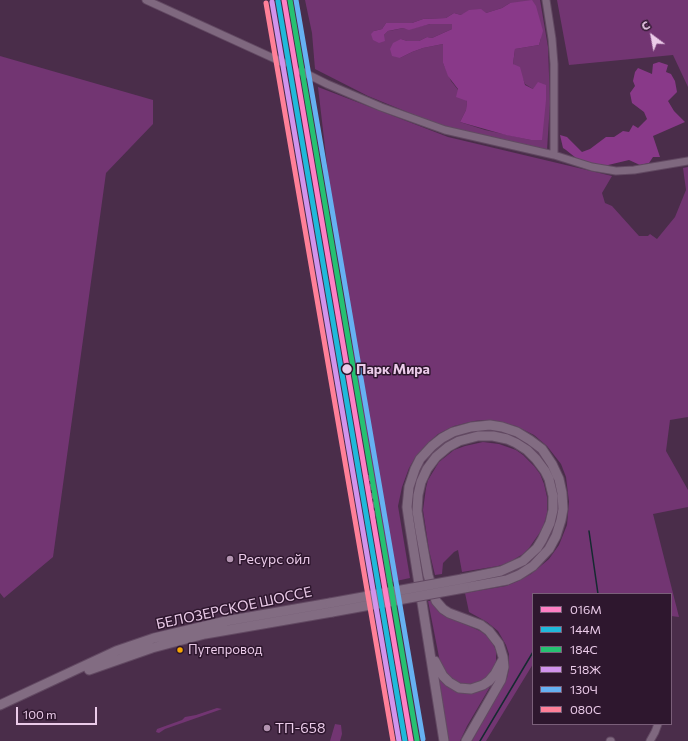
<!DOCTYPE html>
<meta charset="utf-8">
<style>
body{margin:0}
#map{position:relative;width:688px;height:741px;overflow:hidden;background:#4a2d4a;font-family:Commissioner,sans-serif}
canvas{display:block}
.legend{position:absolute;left:532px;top:593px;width:140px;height:132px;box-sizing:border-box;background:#2e172e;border:1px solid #7a5f79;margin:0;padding:5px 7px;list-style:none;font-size:12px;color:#ebcbe9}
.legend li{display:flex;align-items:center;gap:8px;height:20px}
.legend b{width:20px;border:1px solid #7a5f79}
.north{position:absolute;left:632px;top:16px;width:40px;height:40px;-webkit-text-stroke:3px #2e172e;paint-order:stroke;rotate:328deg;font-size:11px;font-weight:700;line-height:16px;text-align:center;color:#ebcbe9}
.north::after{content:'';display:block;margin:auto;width:14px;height:18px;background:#ebcbe9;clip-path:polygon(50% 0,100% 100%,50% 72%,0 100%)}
.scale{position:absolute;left:16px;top:707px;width:81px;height:18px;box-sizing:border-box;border:2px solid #ebcbe9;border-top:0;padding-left:5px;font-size:12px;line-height:14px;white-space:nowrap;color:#ebcbe9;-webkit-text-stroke:3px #2e172e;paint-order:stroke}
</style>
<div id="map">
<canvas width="688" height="741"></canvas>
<ul class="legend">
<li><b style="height:5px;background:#ff80c5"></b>016М</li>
<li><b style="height:5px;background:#20b9da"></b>144М</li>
<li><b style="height:5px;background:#26c172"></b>184С</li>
<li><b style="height:5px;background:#d193ec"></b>518Ж</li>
<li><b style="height:5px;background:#66b1f2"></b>130Ч</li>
<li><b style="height:5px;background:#ff8098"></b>080С</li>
</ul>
<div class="north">С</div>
<div class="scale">100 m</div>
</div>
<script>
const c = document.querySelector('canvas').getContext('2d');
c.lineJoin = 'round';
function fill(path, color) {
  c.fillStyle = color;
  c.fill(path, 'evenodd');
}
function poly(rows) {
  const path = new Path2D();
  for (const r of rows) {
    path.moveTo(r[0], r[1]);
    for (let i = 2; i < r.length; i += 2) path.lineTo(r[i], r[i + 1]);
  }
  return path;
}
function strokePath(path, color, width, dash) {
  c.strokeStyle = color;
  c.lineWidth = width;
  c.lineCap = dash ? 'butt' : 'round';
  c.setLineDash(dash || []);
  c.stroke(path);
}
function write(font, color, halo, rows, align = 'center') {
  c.font = font + ' Commissioner,sans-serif';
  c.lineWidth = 3;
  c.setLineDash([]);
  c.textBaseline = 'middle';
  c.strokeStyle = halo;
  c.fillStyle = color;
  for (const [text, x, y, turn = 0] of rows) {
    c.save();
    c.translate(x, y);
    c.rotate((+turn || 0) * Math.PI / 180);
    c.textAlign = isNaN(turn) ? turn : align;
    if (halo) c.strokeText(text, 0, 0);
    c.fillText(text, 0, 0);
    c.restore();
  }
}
const green = poly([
 [305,0,540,0,548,47,550,103,547,150,494,139,439,125,368,96,315,69,312,33],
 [510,3,541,38,539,45,515,49,513,64,522,77,525,84,533,89,531,140,485,130,460,122,466,110,467,101,451,81,443,63,443,44,423,48,412,52,400,58,401,39,407,41,419,41,427,37,432,38,452,29,452,24,430,24,409,29,403,28,394,30,388,31,384,35,374,31,382,29,386,23,412,23,423,19,446,18,454,13,461,15,486,13,502,8],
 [557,0,688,0,688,87,673,55,569,65],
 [0,56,153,100,153,124,106,173,53,557,4,598,0,593],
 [318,87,448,137,612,176,602,193,605,203,612,206,639,236,648,236,650,234,657,239,675,217,686,190,683,168,688,167,688,417,670,420,666,451,688,490,688,507,653,514,679,617,671,616,671,594,533,594,533,664,486,741,472,741,507,678,509,669,509,654,506,645,498,631,487,622,469,612,465,593,506,586,518,581,531,574,549,559,559,545,567,525,569,502,566,477,561,464,547,446,534,435,516,426,496,421,483,420,474,421,454,426,438,434,429,442,416,456,409,468,402,487,398,506,410,578,387,583,331,199],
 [483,442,499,444,516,450,523,455,534,466,540,474,544,484,547,497,547,513,543,528,529,548,523,554,508,563,498,566,462,572,458,550,454,552,443,563,442,574,435,575,429,550,423,510,426,488,428,480,439,462,454,450,465,446],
 [428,601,431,601,436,608,447,616,480,631,490,638,496,650,496,664,495,668,483,682,463,686,447,676,440,662],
 [437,669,456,689,494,680,467,726,460,741,447,741],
 [217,708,222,709,165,729,159,733,156,732,157,729,182,720,185,717,196,715],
 [335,724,341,725,342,734,340,741,330,741]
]);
const forest = poly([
 [532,0,536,6,543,31,539,45,515,49,513,64,520,67,525,85,533,89,538,82,546,85,546,100,542,140,531,140,506,135,460,122,466,110,467,101,456,97,458,89,448,76,443,63,443,44,423,48,412,52,400,58,392,56,390,49,393,43,401,39,407,41,419,41,427,37,432,38,452,29,452,24,430,24,409,30,403,28,388,31,384,35,385,41,379,43,373,40,371,34,374,31,382,29,386,23,412,23,423,19,446,18,454,13,461,15,469,10,481,9,486,13,502,8,510,3],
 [659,62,668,65,666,72,671,74,675,81,677,92,668,101,674,111,685,122,653,136,660,157,653,157,649,163,640,165,629,160,604,166,589,163,576,158,566,150,563,148,560,135,567,137,582,152,590,149,606,137,614,137,623,131,629,132,633,125,638,128,647,119,644,112,632,103,630,93,635,86,633,81,635,72,638,68,652,74,653,64]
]);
const stream = poly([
 [589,531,598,594],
 [480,741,533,652]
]);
const minor = poly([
 [146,0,284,63],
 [546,0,552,39,554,64,554,155],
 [301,71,327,84,381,107,445,130,554,155,592,167,616,171,634,170,688,161],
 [610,741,611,741],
 [650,741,655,732,658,724]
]);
const major = poly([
 [462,579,501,571,523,561,537,548,542,540,550,523,553,510,553,496,549,479,545,471,536,459,527,450,516,443,507,439,493,436,478,436,459,441,448,447,436,457,427,469,421,482,418,495,417,511,420,530,428,575,436,601,443,609,449,613,481,625,489,631,499,644,503,657,504,667,501,680,466,741],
 [435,661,443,676,449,682,459,688,471,689,483,685,489,681,495,674,502,661],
 [89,670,152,648,205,634,332,612],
 [0,705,116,651,154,638,226,621,330,603],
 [444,741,409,521,407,507,409,487,415,469,420,459,432,446,442,438,453,432,471,427,490,425,502,427,517,432,530,440,542,449,552,464,559,479,562,493,563,509,561,520,556,536,549,549,533,566,519,575,507,580,464,588]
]);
const rail = poly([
 [369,475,374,506,376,534]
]);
const majorBridge = poly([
 [330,603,462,579],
 [332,612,464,588]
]);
const rail1 = poly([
 [284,0,411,741]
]);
const rail2 = poly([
 [278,1,405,741]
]);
const rail3 = poly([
 [290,0,417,740]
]);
const rail4 = poly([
 [272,2,399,741]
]);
const rail5 = poly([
 [296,0,423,739]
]);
const rail6 = poly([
 [266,3,393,741]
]);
const markers = [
 [347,369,5.5,"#ebcbe9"],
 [230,559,4,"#b394b1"],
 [180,650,3.5,"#f7a600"],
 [267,728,4,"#b394b1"]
];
const busNames = [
 ["Путепровод",188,650]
];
const stopNames = [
 ["Парк Мира",356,369]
];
const poiNames = [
 ["Ресурс ойл",238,559],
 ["ТП-658",275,728]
];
const streetNames = [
 ["БЕЛОЗЕРСКОЕ ШОССЕ",234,608,-12]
];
fill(green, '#723572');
fill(forest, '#893989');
strokePath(stream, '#152a30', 1.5);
strokePath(minor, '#624962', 9);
strokePath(major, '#624962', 11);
strokePath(minor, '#7f687f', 7);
strokePath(major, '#826c82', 9);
strokePath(rail, '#836e83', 1.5, [6, 3]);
strokePath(majorBridge, '#624962', 11, []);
strokePath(majorBridge, '#826c82', 9);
strokePath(rail1, '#ff80c5', 5);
strokePath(rail2, '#20b9da', 5);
strokePath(rail3, '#26c172', 5);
strokePath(rail4, '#d193ec', 5);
strokePath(rail5, '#66b1f2', 5);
strokePath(rail6, '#ff8098', 5);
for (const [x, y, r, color] of markers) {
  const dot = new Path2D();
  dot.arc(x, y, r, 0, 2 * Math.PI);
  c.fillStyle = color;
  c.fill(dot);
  strokePath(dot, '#2e172e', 1.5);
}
write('13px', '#ebcbe9', '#2e172e', busNames, 'left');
write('bold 14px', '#ebcbe9', '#2e172e', stopNames, 'left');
write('14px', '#ebcbe9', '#2e172e', poiNames, 'left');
write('14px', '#ebcbe9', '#2e172e', streetNames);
</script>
